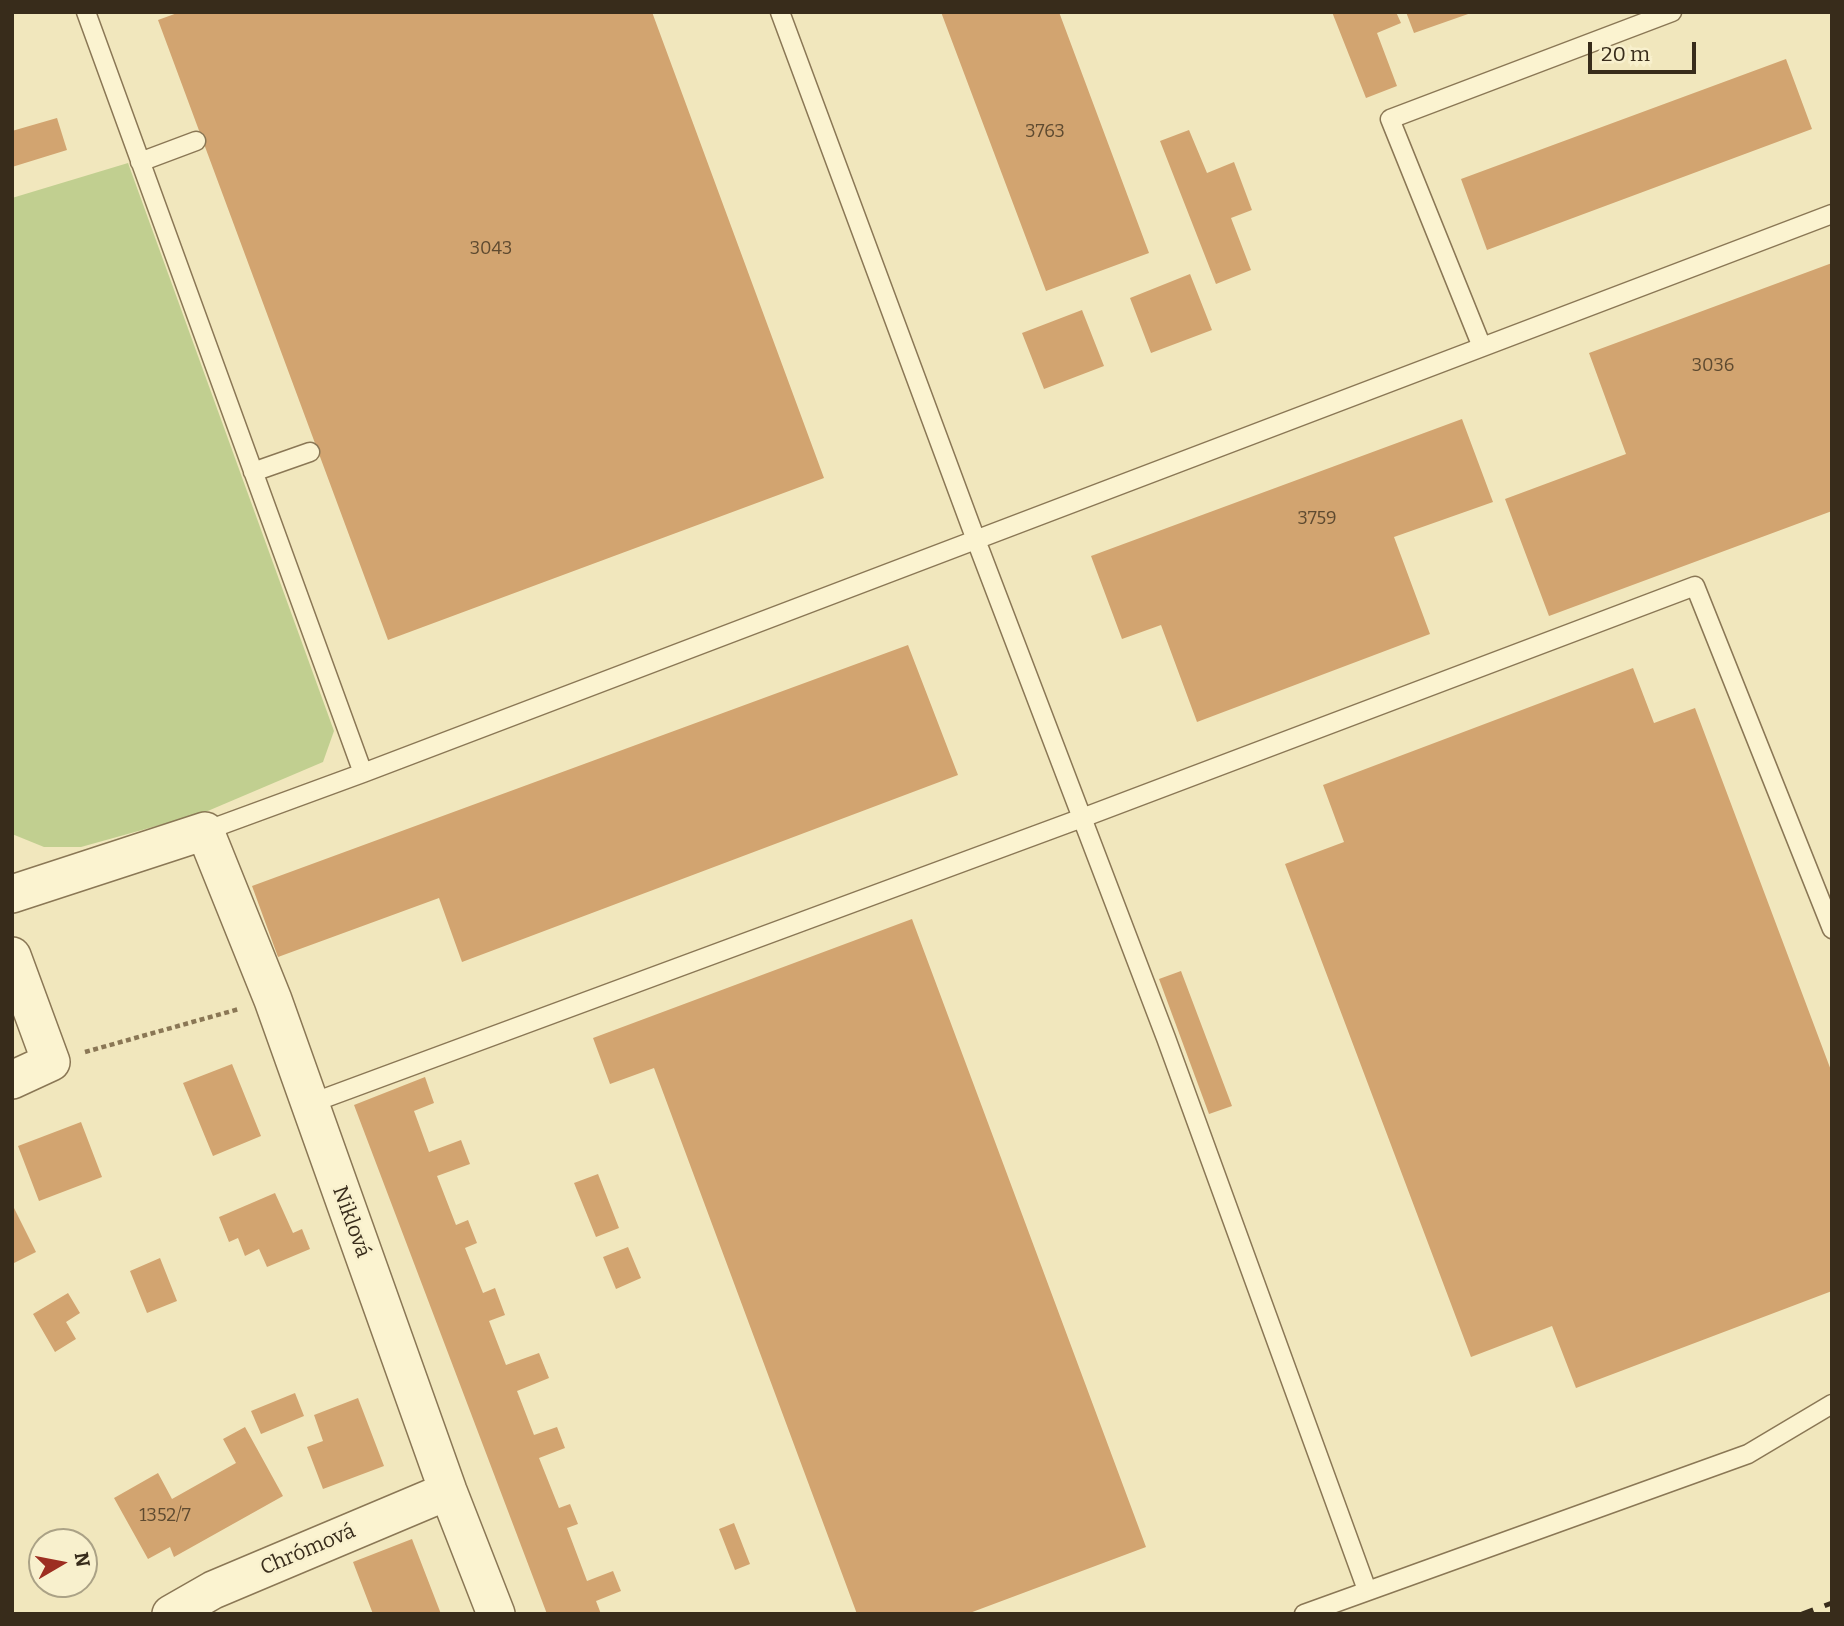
<!DOCTYPE html>
<meta charset="utf-8">
<style>
body{margin:0}
#map{position:relative;width:1844px;height:1626px;overflow:hidden;background:#f1e7bd;font-family:Bitter,serif}
canvas{display:block}
.frame{position:absolute;inset:0;border:14px solid #382c1b;pointer-events:none}
.north{position:absolute;left:28px;top:1528px;width:70px;height:70px;box-sizing:border-box;background:#f8f0cd;border:2px solid #aba286;border-radius:50%;rotate:80deg;font-size:19px;font-weight:700;line-height:28px;text-align:center;color:#382c1b}
.north::after{content:'';display:block;margin:auto;width:24px;height:32px;background:#9d2e21;clip-path:polygon(50% 0,100% 100%,50% 72%,0 100%)}
.scale{position:absolute;left:1588px;top:42px;width:108px;height:32px;box-sizing:border-box;border:4px solid #382c1b;border-top:0;padding-left:9px;font-size:21px;line-height:24px;white-space:nowrap;color:#382c1b;-webkit-text-stroke:5px #f8f0cd;paint-order:stroke}
</style>
<div id="map">
<canvas width="1844" height="1626"></canvas>
<div class="frame"></div>
<div class="north">N</div>
<div class="scale">20 m</div>
</div>
<script>
const c = document.querySelector('canvas').getContext('2d');
c.lineJoin = 'round';
function fill(path, color) {
  c.fillStyle = color;
  c.fill(path, 'evenodd');
}
function poly(rows) {
  const path = new Path2D();
  for (const r of rows) {
    path.moveTo(r[0], r[1]);
    for (let i = 2; i < r.length; i += 2) path.lineTo(r[i], r[i + 1]);
  }
  return path;
}
function strokePath(path, color, width, dash) {
  c.strokeStyle = color;
  c.lineWidth = width;
  c.lineCap = dash ? 'butt' : 'round';
  c.setLineDash(dash || []);
  c.stroke(path);
}
function write(font, color, halo, rows, align = 'center') {
  c.font = font + ' Bitter,serif';
  c.lineWidth = 5;
  c.setLineDash([]);
  c.textBaseline = 'middle';
  c.strokeStyle = halo;
  c.fillStyle = color;
  for (const [text, x, y, turn = 0] of rows) {
    c.save();
    c.translate(x, y);
    c.rotate((+turn || 0) * Math.PI / 180);
    c.textAlign = isNaN(turn) ? turn : align;
    if (halo) c.strokeText(text, 0, 0);
    c.fillText(text, 0, 0);
    c.restore();
  }
}
const green = poly([
 [128,163,334,731,323,762,203,813,81,847,44,847,12,834,12,198]
]);
const building = poly([
 [180,12,652,12,824,478,388,640,158,20],
 [941,12,1059,12,1149,253,1046,291],
 [1332,12,1396,12,1401,23,1377,33,1397,86,1366,98],
 [1406,12,1471,12,1471,13,1414,33],
 [1786,59,1812,129,1487,250,1461,179],
 [57,118,67,150,12,167,12,131],
 [1189,130,1207,173,1234,162,1252,210,1231,218,1251,270,1216,284,1160,141],
 [1832,263,1832,511,1549,616,1505,499,1626,454,1589,353],
 [1190,274,1212,330,1151,353,1130,298],
 [1082,310,1104,366,1044,389,1022,333],
 [1462,419,1493,502,1394,537,1430,634,1197,722,1161,625,1122,639,1091,556],
 [908,645,958,775,462,962,439,898,278,957,252,886],
 [1633,668,1654,723,1695,708,1832,1073,1832,1291,1576,1388,1552,1326,1471,1357,1285,864,1344,842,1323,785],
 [912,919,1146,1547,967,1614,857,1614,654,1068,610,1084,593,1038],
 [1181,971,1232,1106,1209,1114,1159,979],
 [232,1064,261,1136,213,1156,183,1083],
 [425,1077,434,1103,414,1111,429,1152,461,1140,470,1164,437,1176,456,1225,468,1220,477,1243,465,1248,483,1293,495,1288,505,1315,489,1321,506,1365,539,1353,549,1378,517,1391,534,1435,557,1427,565,1448,539,1458,559,1508,570,1504,578,1524,567,1528,587,1581,613,1571,621,1591,596,1601,601,1614,547,1614,354,1105],
 [81,1122,102,1177,39,1201,18,1146],
 [598,1174,619,1228,596,1237,574,1183],
 [275,1193,293,1233,302,1229,310,1249,267,1267,259,1249,245,1256,238,1238,229,1242,219,1217],
 [12,1204,36,1252,12,1264],
 [628,1247,641,1278,616,1289,603,1257],
 [160,1258,177,1301,147,1313,130,1271],
 [68,1293,80,1313,66,1322,76,1339,55,1352,33,1314],
 [295,1393,304,1416,261,1434,251,1411],
 [358,1398,384,1466,323,1489,307,1447,323,1441,314,1415],
 [245,1427,283,1496,174,1557,170,1547,148,1559,114,1498,158,1473,172,1499,236,1463,223,1439],
 [734,1523,750,1564,735,1570,719,1529],
 [412,1539,441,1614,373,1614,353,1562]
]);
const path = poly([
 [85,1052,239,1009]
]);
const service = poly([
 [86,12,363,773],
 [780,12,976,540,1166,1038,1367,1590],
 [140,162,196,141],
 [1482,347,1390,119,1672,12],
 [253,472,310,452],
 [205,831,363,773,1832,214],
 [309,1104,1082,818,1695,586,1832,929],
 [1304,1614,1748,1454,1832,1404]
]);
const minor = poly([
 [12,894,205,831,273,1000,448,1491,496,1614],
 [12,956,51,1062,12,1080],
 [171,1614,213,1590,448,1491]
]);
const rail = poly([
 [1802,1614,1832,1603]
]);
const numberNames = [
 ["3763",1045,132],
 ["3043",491,249],
 ["3036",1713,366],
 ["3759",1317,519],
 ["1352/7",165,1516]
];
const streetNames = [
 ["Niklová",351,1222,70],
 ["Chrómová",308,1550,-23]
];
fill(green, '#c1cf90');
fill(building, '#d2a470');
strokePath(service, '#8a7755', 21);
strokePath(minor, '#8a7755', 40);
strokePath(path, '#8a7755', 4.5, [5, 3.5]);
strokePath(service, '#fbf3d0', 18);
strokePath(minor, '#fbf3d0', 37);
strokePath(rail, '#382c1b', 5, [12, 12]);
write('18px', '#5e4a30', null, numberNames);
write('21px', '#382c1b', '#f8f0cd', streetNames);
</script>
